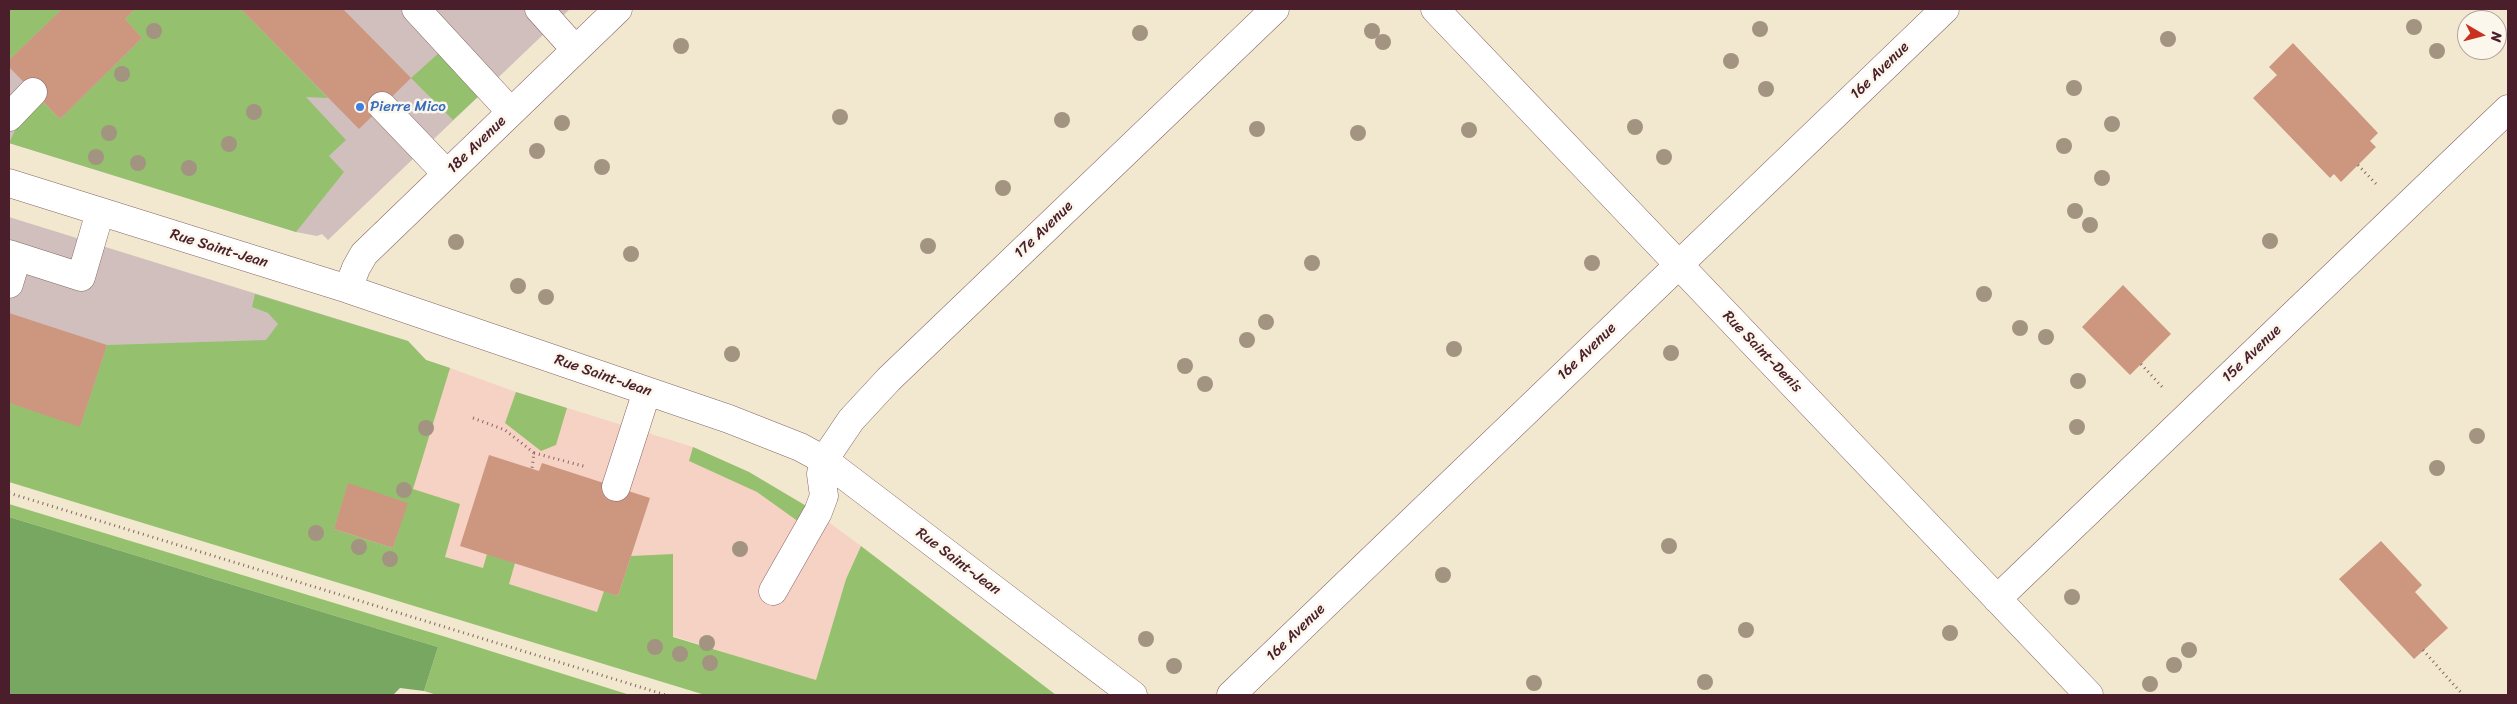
<!DOCTYPE html>
<style>
body{margin:0}
#map{position:relative;width:2517px;height:704px;overflow:hidden;background:#f2e8cf;font-family:Sriracha,sans-serif}
canvas{display:block}
.frame{position:absolute;inset:0;border:10px solid #4a1f2b;pointer-events:none}
.north{position:absolute;left:2457px;top:10px;width:50px;height:50px;box-sizing:border-box;background:#fbf7ec;border:1px solid #b4a19f;border-radius:50%;rotate:98deg;font-size:14px;font-weight:700;line-height:20px;text-align:center;color:#4a1f2b}
.north::after{content:'';display:block;margin:auto;width:18px;height:22px;background:#c8321e;clip-path:polygon(50% 0,100% 100%,50% 72%,0 100%)}
</style>
<div id="map">
<canvas width="2517" height="704"></canvas>
<div class="frame"></div>
<div class="north">N</div>
</div>
<script>
const c = document.querySelector('canvas').getContext('2d');
c.lineJoin = 'round';
function fill(path, color) {
  c.fillStyle = color;
  c.fill(path, 'evenodd');
}
function poly(rows) {
  const path = new Path2D();
  for (const r of rows) {
    path.moveTo(r[0], r[1]);
    for (let i = 2; i < r.length; i += 2) path.lineTo(r[i], r[i + 1]);
  }
  return path;
}
function strokePath(path, color, width, dash) {
  c.strokeStyle = color;
  c.lineWidth = width;
  c.lineCap = dash ? 'butt' : 'round';
  c.setLineDash(dash || []);
  c.stroke(path);
}
function write(font, color, halo, rows, align = 'center') {
  c.font = font + ' Sriracha,sans-serif';
  c.lineWidth = 5;
  c.setLineDash([]);
  c.textBaseline = 'middle';
  c.strokeStyle = halo;
  c.fillStyle = color;
  for (const [text, x, y, turn = 0] of rows) {
    c.save();
    c.translate(x, y);
    c.rotate((+turn || 0) * Math.PI / 180);
    c.textAlign = isNaN(turn) ? turn : align;
    if (halo) c.strokeText(text, 0, 0);
    c.fillText(text, 0, 0);
    c.restore();
  }
}
const built = poly([
 [450,368,516,392,693,447,749,472,808,507,861,546,846,579,816,681,393,548]
]);
const industrial = poly([
 [9,9,570,9,328,240,322,234,317,236,296,232,9,143],
 [9,217,408,341,426,360,450,368,393,548,334,529,9,465]
]);
const green = poly([
 [9,9,62,9,9,60],
 [135,9,241,9,328,98,306,97,346,140,329,156,344,172,296,232,9,143,18,124,42,101,60,119,142,38,125,19],
 [440,52,481,94,453,120,411,78],
 [255,294,408,341,426,360,450,368,413,489,460,504,445,557,483,568,487,554,515,563,509,584,597,612,604,591,618,596,631,556,673,554,673,637,816,680,846,579,861,546,1056,695,705,695,9,482,9,403,80,426,107,345,266,340,278,324,268,313,252,307],
 [348,484,407,503,393,548,334,529],
 [516,392,567,408,556,445,541,451,505,423],
 [693,447,749,472,808,507,799,522,757,492,689,461],
 [9,504,446,637,630,695,437,695,424,691,438,647,9,517]
]);
const forest = poly([
 [9,517,438,647,424,691,400,688,393,695,9,695]
]);
const building = poly([
 [62,9,135,9,125,19,142,38,60,119,9,67,9,60],
 [241,9,343,9,411,78,359,129],
 [2293,43,2378,133,2370,141,2376,147,2341,182,2334,174,2330,178,2253,98,2277,75,2269,67],
 [2123,285,2171,334,2130,375,2082,327],
 [9,313,107,345,80,427,9,403],
 [489,455,539,471,542,463,650,498,618,596,460,546],
 [348,483,408,503,393,548,334,529],
 [2381,541,2422,585,2415,592,2448,628,2414,659,2339,579]
]);
const path = poly([
 [2358,165,2378,186],
 [2141,364,2164,389],
 [473,418,505,430,534,453,532,468],
 [534,453,587,467],
 [9,493,666,695],
 [2423,650,2463,695]
]);
const minor = poly([
 [416,9,511,112],
 [539,9,575,49],
 [1435,9,2089,695],
 [382,106,447,174],
 [9,117,33,92],
 [9,183,348,289,729,419,800,447,824,460,1133,695],
 [9,254,81,277,100,212],
 [9,284,17,257],
 [348,289,356,268,364,254,618,9],
 [616,487,647,391],
 [773,591,818,512,824,496,821,474,824,460,851,420,889,379,1275,9],
 [1997,599,2508,109],
 [1231,695,1945,9]
]);
const trees = [
 [2414,27],
 [1760,29],
 [154,31],
 [1372,31],
 [1140,33],
 [2168,39],
 [1383,42],
 [681,46],
 [2437,51],
 [1731,61],
 [122,74],
 [2074,88],
 [1766,89],
 [254,112],
 [840,117],
 [1062,120],
 [562,123],
 [2112,124],
 [1635,127],
 [1257,129],
 [1469,130],
 [109,133],
 [1358,133],
 [229,144],
 [2064,146],
 [537,151],
 [96,157],
 [1664,157],
 [138,163],
 [602,167],
 [189,168],
 [2102,178],
 [1003,188],
 [2075,211],
 [2090,225],
 [2270,241],
 [456,242],
 [928,246],
 [631,254],
 [1312,263],
 [1592,263],
 [518,286],
 [1984,294],
 [546,297],
 [1266,322],
 [2020,328],
 [2046,337],
 [1247,340],
 [1454,349],
 [1671,353],
 [732,354],
 [1185,366],
 [2078,381],
 [1205,384],
 [2077,427],
 [426,428],
 [2477,436],
 [2437,468],
 [404,490],
 [316,533],
 [1669,546],
 [359,547],
 [740,549],
 [390,559],
 [1443,575],
 [2072,597],
 [1746,630],
 [1950,633],
 [1146,639],
 [707,643],
 [655,647],
 [2189,650],
 [680,654],
 [710,663],
 [2174,665],
 [1174,666],
 [1705,682],
 [1534,683],
 [2150,684]
];
const markers = [
 [360,107,5,"#3f7fe0"]
];
const streetNames = [
 ["16e Avenue",1880,71,-44],
 ["18e Avenue",477,145,-44],
 ["17e Avenue",1044,230,-44],
 ["Rue Saint-Jean",219,249,17],
 ["16e Avenue",1587,352,-44],
 ["Rue Saint-Denis",1762,352,46],
 ["15e Avenue",2252,354,-44],
 ["Rue Saint-Jean",603,376,19],
 ["Rue Saint-Jean",958,562,37],
 ["16e Avenue",1296,633,-44]
];
const shopNames = [
 ["Pierre Mico",370,107]
];
fill(built, '#f6d2c4');
fill(industrial, '#d1bfbe');
fill(green, '#95c16f');
fill(forest, '#78a762');
fill(building, '#cd967f');
strokePath(minor, '#856564', 29);
strokePath(path, '#856564', 3, [1, 4]);
strokePath(minor, '#fff', 28);
c.fillStyle = '#a29480';
for (const [x, y] of trees) {
  c.beginPath();
  c.arc(x, y, 8, 0, 2 * Math.PI);
  c.fill();
}
for (const [x, y, r, color] of markers) {
  const dot = new Path2D();
  dot.arc(x, y, r, 0, 2 * Math.PI);
  c.fillStyle = color;
  c.fill(dot);
  strokePath(dot, '#fbf7ec', 2);
}
write('15px', '#4a1f2b', '#fbf7ec', streetNames);
write('15px', '#366cbe', '#fbf7ec', shopNames, 'left');
</script>
